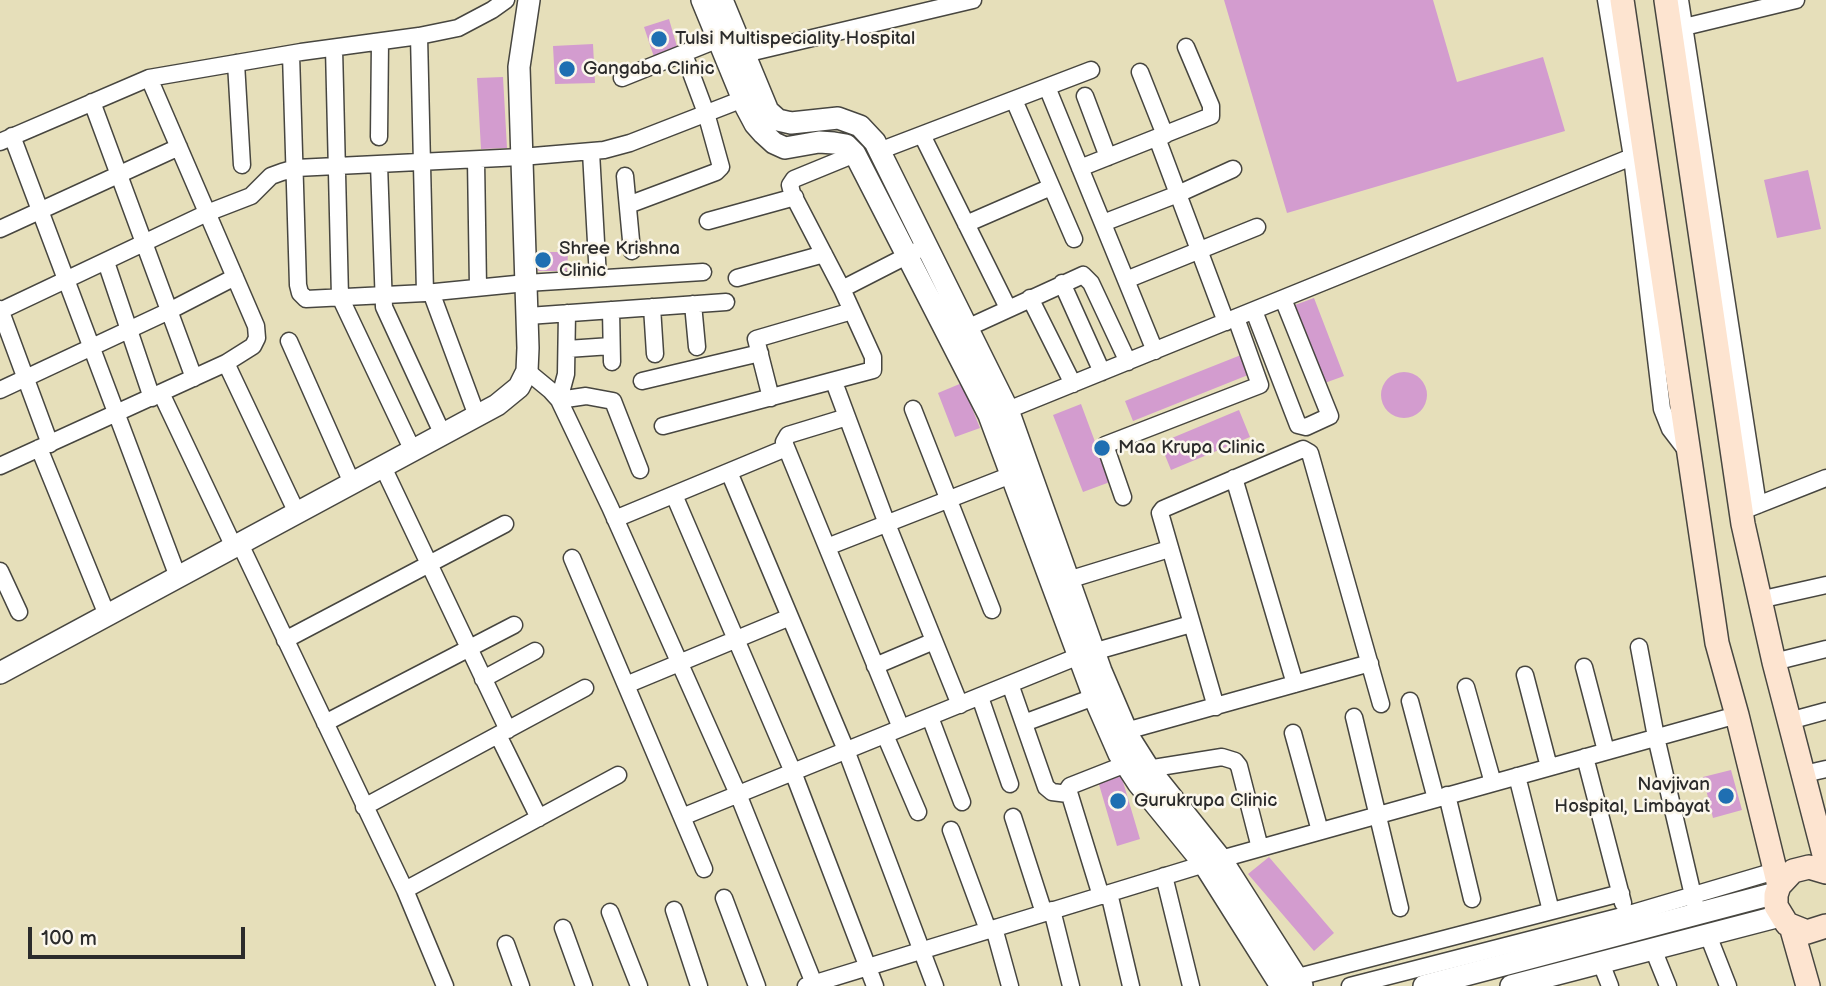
<!DOCTYPE html>
<style>
body{margin:0}
#map{position:relative;width:1826px;height:986px;overflow:hidden;background:#e6dfba;font-family:"Balsamiq Sans",sans-serif}
canvas{display:block}
.scale{position:absolute;left:28px;top:927px;width:217px;height:32px;box-sizing:border-box;border:4px solid #2b2b2b;border-top:0;padding-left:9px;font-size:21px;line-height:24px;white-space:nowrap;color:#2b2b2b;-webkit-text-stroke:5px #fbf7ec;paint-order:stroke}
</style>
<div id="map">
<canvas width="1826" height="986"></canvas>
<div class="scale">100 m</div>
</div>
<script>
const c = document.querySelector('canvas').getContext('2d');
c.lineJoin = 'round';
function fill(path, color) {
  c.fillStyle = color;
  c.fill(path, 'evenodd');
}
function poly(rows) {
  const path = new Path2D();
  for (const r of rows) {
    if (r.length === 3) {
      path.moveTo(r[0] + r[2], r[1]);
      path.arc(r[0], r[1], r[2], 0, 2 * Math.PI);
      continue;
    }
    path.moveTo(r[0], r[1]);
    for (let i = 2; i < r.length; i += 2) path.lineTo(r[i], r[i + 1]);
  }
  return path;
}
function strokePath(path, color, width, dash) {
  c.strokeStyle = color;
  c.lineWidth = width;
  c.lineCap = dash ? 'butt' : 'round';
  c.setLineDash(dash || []);
  c.stroke(path);
}
function write(font, color, halo, rows, align = 'center') {
  c.font = font + ' "Balsamiq Sans",sans-serif';
  c.lineWidth = 5;
  c.setLineDash([]);
  c.textBaseline = 'middle';
  c.strokeStyle = halo;
  c.fillStyle = color;
  for (const [text, x, y, turn = 0] of rows) {
    c.save();
    c.translate(x, y);
    c.rotate((+turn || 0) * Math.PI / 180);
    c.textAlign = isNaN(turn) ? turn : align;
    if (halo) c.strokeText(text, 0, 0);
    c.fillText(text, 0, 0);
    c.restore();
  }
}
const building = poly([
 [1224,0,1433,0,1457,82,1543,57,1565,131,1287,213],
 [669,19,678,50,654,57,644,27],
 [593,44,595,83,555,84,553,46],
 [503,77,507,148,481,149,477,78],
 [1808,170,1821,229,1777,238,1764,180],
 [538,252,568,252,567,271,538,271],
 [1314,298,1344,376,1322,384,1292,306],
 [1241,355,1248,375,1133,421,1125,401],
 [1404,395,23],
 [962,383,980,428,955,437,938,393],
 [1081,404,1110,482,1083,492,1053,415],
 [1239,410,1250,437,1171,470,1160,443],
 [1731,770,1742,810,1713,818,1703,777],
 [1121,775,1140,839,1117,846,1098,781],
 [1269,857,1334,933,1314,951,1248,874]
]);
const minor = poly([
 [1606,0,1632,157,1662,409,1670,429,1686,450],
 [1680,0,1758,505],
 [1676,29,1796,0],
 [419,36,425,293],
 [334,48,340,297,413,451],
 [291,54,298,285,300,293,306,299,425,293,526,283,703,272],
 [736,56,973,0],
 [236,63,242,165],
 [1140,72,1165,135],
 [622,78,719,39],
 [1047,87,1155,351],
 [1085,96,1108,157],
 [1014,100,1074,239],
 [92,102,194,378],
 [922,135,1008,308],
 [12,136,178,577],
 [379,137,380,42],
 [1157,138,1226,322],
 [0,142,149,78,301,52,419,36,458,28,492,10,506,0],
 [879,151,1091,70],
 [591,152,598,278],
 [476,160,478,287],
 [379,164,384,307,443,435],
 [1080,168,1211,116,1211,106,1186,47],
 [625,176,632,251],
 [628,205,716,172,721,167,706,113,684,54],
 [708,221,795,197],
 [1103,223,1178,194,1233,169],
 [966,224,1051,187],
 [0,229,179,147],
 [106,262,152,398],
 [737,278,824,254],
 [1126,280,1257,227],
 [1062,283,1102,372],
 [842,289,926,246],
 [431,292,477,416],
 [1030,298,1073,384],
 [693,304,697,347],
 [652,307,655,354],
 [0,309,50,444],
 [611,310,612,362],
 [0,311,207,213,251,196,271,176,282,172,296,168,521,157,604,150,630,143,743,99],
 [1254,311,1298,425,1306,427,1330,416,1283,299],
 [567,313,566,374,559,400,586,396,613,401,640,470],
 [528,316,726,302],
 [967,328,1083,275,1091,283,1128,362],
 [289,341,352,483],
 [567,349,611,346],
 [226,363,297,513],
 [527,371,550,390,559,400,610,507,738,794,815,986],
 [642,381,760,353],
 [834,382,887,524,960,705],
 [0,390,169,311,235,277],
 [161,393,234,547],
 [771,398,756,339,852,311],
 [913,409,992,610],
 [998,414,1644,152],
 [847,417,788,435,784,442,901,728],
 [663,426,873,370,873,357,842,289,792,193,790,185,794,179,855,154],
 [39,448,107,615],
 [0,466,226,363,253,346,257,338,256,326,149,78],
 [383,467,508,730],
 [729,472,846,750,935,986],
 [1234,478,1295,684],
 [674,495,793,772,875,986],
 [1123,497,1105,445,1260,385,1236,318],
 [1750,508,1826,478],
 [615,519,786,448],
 [240,544,405,890,445,986],
 [827,547,1011,475],
 [572,558,704,869],
 [0,571,19,612],
 [1068,580,1169,549],
 [1759,600,1826,585],
 [285,640,505,524],
 [1639,647,1656,737,1695,904],
 [1774,662,1826,649],
 [875,666,934,641],
 [1584,667,1606,751],
 [1525,675,1549,767],
 [483,679,535,651],
 [1010,684,1046,787,1052,792,1068,794],
 [626,685,790,617],
 [1466,687,1493,783],
 [980,697,1010,784],
 [1410,701,1436,799],
 [1216,707,1160,513,1163,509,1303,449,1310,453,1381,704],
 [930,717,962,802],
 [1354,717,1400,908],
 [1789,721,1826,711],
 [325,723,514,625],
 [1024,723,1094,697],
 [1126,731,1370,663],
 [1293,733,1320,831],
 [498,735,539,818],
 [885,735,918,812],
 [1585,757,1623,903],
 [1141,770,1222,757,1235,761,1239,766,1260,848],
 [1804,774,1826,769],
 [1517,776,1551,911],
 [1447,795,1472,899],
 [364,807,585,688],
 [682,817,1079,656,1191,624],
 [1013,817,1044,913],
 [951,830,988,930],
 [1164,876,1191,986],
 [405,890,618,775],
 [1109,893,1131,986],
 [1101,896,1068,789,1070,786,1126,764],
 [724,898,757,986],
 [674,910,699,986],
 [1052,910,1071,986],
 [610,912,639,986],
 [563,928,584,986],
 [994,928,1010,986],
 [1708,935,1728,986],
 [506,944,521,986],
 [1653,949,1668,986],
 [1601,963,1610,986],
 [1298,977,1621,893],
 [806,986,1221,859,1737,715],
 [1350,986,1626,915,1775,871]
]);
const tertiary = poly([
 [702,0,746,107,755,124,763,133,774,143,785,148,819,142,834,143,846,145,855,154,989,415,1094,697,1119,754,1138,783,1204,864,1281,986],
 [722,0,768,111,778,120,791,123,838,118,860,126,875,142,1008,410,1101,671,1130,739,1149,769,1221,859,1302,986],
 [0,673,497,405,519,387,527,371,528,348,519,67,529,0],
 [1424,986,1776,893],
 [1511,986,1780,916]
]);
const secondary = poly([
 [1622,0,1717,643,1737,715,1779,886],
 [1666,0,1743,524,1774,662,1826,862],
 [1826,872,1809,867,1793,871,1779,886,1776,895,1776,906,1787,924,1807,932,1826,926],
 [1791,926,1808,986]
]);
const markers = [
 [659,39,9,"#1f6fb2"],
 [567,69,9,"#1f6fb2"],
 [543,260,9,"#1f6fb2"],
 [1102,448,9,"#1f6fb2"],
 [1726,796,9,"#1f6fb2"],
 [1118,801,9,"#1f6fb2"]
];
const poiNames = [
 ["Tulsi Multispeciality Hospital",675,39],
 ["Gangaba Clinic",583,69],
 ["Shree Krishna",559,249],
 ["Clinic",559,271],
 ["Maa Krupa Clinic",1118,448],
 ["Navjivan",1710,785,"right"],
 ["Hospital, Limbayat",1710,807,"right"],
 ["Gurukrupa Clinic",1134,801]
];
fill(building, '#d39ccf');
strokePath(minor, '#474640', 19);
strokePath(tertiary, '#474640', 24);
strokePath(secondary, '#474640', 26);
strokePath(minor, '#fff', 16);
strokePath(tertiary, '#fff', 21);
strokePath(secondary, '#fde4d0', 23);
for (const [x, y, r, color] of markers) {
  const dot = new Path2D();
  dot.arc(x, y, r, 0, 2 * Math.PI);
  c.fillStyle = color;
  c.fill(dot);
  strokePath(dot, '#fbf7ec', 2.5);
}
write('19px', '#2b2b2b', '#fbf7ec', poiNames, 'left');
</script>
